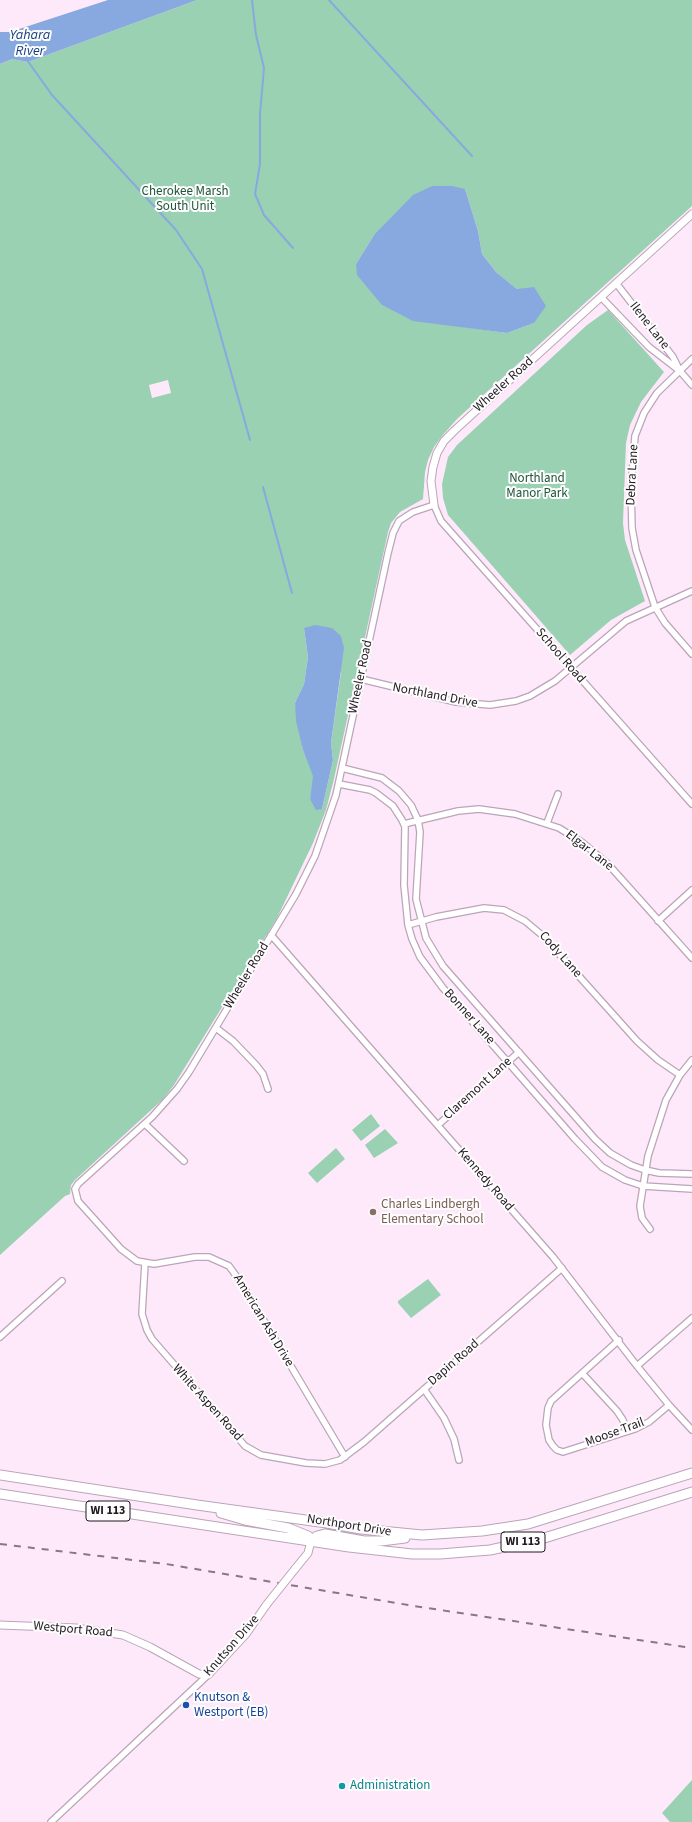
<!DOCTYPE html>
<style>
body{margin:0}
canvas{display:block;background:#fde9fa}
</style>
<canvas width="692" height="1822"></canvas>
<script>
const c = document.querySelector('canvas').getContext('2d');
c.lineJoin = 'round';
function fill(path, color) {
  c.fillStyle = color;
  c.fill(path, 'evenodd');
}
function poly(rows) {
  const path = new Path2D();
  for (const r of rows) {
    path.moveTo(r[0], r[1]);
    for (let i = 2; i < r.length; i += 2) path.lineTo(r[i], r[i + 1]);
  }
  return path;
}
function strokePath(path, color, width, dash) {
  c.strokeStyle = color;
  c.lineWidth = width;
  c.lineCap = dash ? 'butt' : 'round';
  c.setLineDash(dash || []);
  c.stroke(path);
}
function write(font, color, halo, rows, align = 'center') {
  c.font = font + ' "Source Sans 3",sans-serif';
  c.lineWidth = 4;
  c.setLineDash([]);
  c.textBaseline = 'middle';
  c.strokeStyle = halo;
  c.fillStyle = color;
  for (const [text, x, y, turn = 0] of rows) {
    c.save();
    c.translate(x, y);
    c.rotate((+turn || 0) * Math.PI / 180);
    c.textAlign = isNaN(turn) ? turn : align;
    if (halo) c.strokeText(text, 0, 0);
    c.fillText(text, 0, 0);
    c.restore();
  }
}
const green = poly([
 [197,0,692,0,692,206,457,419,442,436,434,447,428,460,425,472,423,499,400,512,391,523,388,532,334,779,326,810,313,843,277,918,174,1085,162,1100,75,1180,71,1185,70,1194,65,1196,0,1255,0,64,12,59,28,62],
 [465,189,478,231,482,254,496,272,517,289,534,323,507,333,464,327,356,264,374,235],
 [168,380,171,393,152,398,149,385],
 [304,628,341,672,331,743,333,760,322,809,310,799,314,776,303,750,295,703,304,684,308,657],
 [608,310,664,372,641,402,630,425,626,443,623,523,625,540,645,601,611,620,570,655,448,515,443,498,442,484,448,457,457,445,587,325],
 [371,1114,380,1126,361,1141,352,1130],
 [385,1129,398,1143,374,1158,365,1145],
 [336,1148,345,1159,317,1183,308,1173],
 [428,1279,441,1295,411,1318,398,1303,398,1301],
 [692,1780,692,1822,670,1822,662,1813]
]);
const water = poly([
 [108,0,197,0,28,62,12,59,0,64,0,32,10,32],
 [432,186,452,186,465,189,478,231,482,254,496,272,517,289,534,287,546,306,534,323,507,333,413,321,382,305,357,275,356,264,374,235,413,195],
 [315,625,332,628,341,636,344,648,331,743,333,760,322,809,316,810,310,799,313,776,303,750,296,721,295,703,304,684,308,657,304,628]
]);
const stream = poly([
 [252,0,256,35,264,68,260,114,260,164,255,194,264,215,293,248],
 [329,0,472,156],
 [27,60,52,95,176,230,202,269,250,440],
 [263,487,292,593]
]);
const minor = poly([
 [616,283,673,357,680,371,692,385],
 [601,297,649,347,680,371],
 [692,359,657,393,644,413,635,436,631,488,632,528,636,550,655,607,665,623,692,654],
 [361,679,456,702,490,705,516,701,530,696,555,681,626,621,692,591],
 [342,768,382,778,399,791,411,805,418,820,420,832,416,899,426,938,443,966,595,1139,610,1153,631,1165,645,1170,659,1173,692,1174],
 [339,784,370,790,376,793,393,806,402,820,405,827,404,885,408,925,412,939,420,957,443,988,575,1139,602,1167,625,1180,643,1186,692,1189],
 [547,823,558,794],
 [404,824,458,811,479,809,515,814,559,828,583,843,608,864,692,958],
 [658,921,692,890],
 [408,925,436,917,484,908,504,910,525,921,543,936,637,1041,658,1060,680,1075],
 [271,935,553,1257,637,1366,669,1405,692,1430],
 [216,1028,233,1041,256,1065,263,1074,268,1089],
 [145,1124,184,1161],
 [438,1125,519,1052],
 [650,1229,642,1218,640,1206,648,1156,666,1100,680,1075,692,1060],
 [145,1263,142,1314,147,1330,152,1339,245,1446,261,1455,306,1463,325,1464,340,1460,364,1442,562,1268],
 [0,1337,62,1281],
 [619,1340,551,1401,548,1408,546,1425,549,1440,553,1446,557,1450,563,1452,635,1429,649,1422,669,1405],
 [637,1366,692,1318],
 [582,1373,617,1411,623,1420,626,1431],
 [424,1389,444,1418,454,1439,459,1460],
 [345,1457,242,1284,229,1266,209,1257,195,1257,154,1264,137,1261,121,1249,78,1201,75,1189,78,1184,152,1117,177,1089,189,1072,296,894,315,856,336,795,388,553,393,533,399,521,413,512,434,505,441,521,692,804],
 [51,1822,208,1675]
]);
const tertiary = poly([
 [434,505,431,481,433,467,437,453,444,441,455,430,692,214],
 [295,1569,308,1553,311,1541],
 [0,1625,76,1628,123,1635,150,1647,199,1674,208,1675,246,1634,267,1604]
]);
const primary = poly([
 [0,1475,197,1505,327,1523,361,1529,422,1535,482,1531,528,1524,692,1473],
 [0,1494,349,1547,412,1554,440,1554,490,1550,541,1539,692,1492],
 [221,1513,245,1520,288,1528,308,1536,311,1540],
 [311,1541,317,1536,325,1534,364,1541,381,1541,405,1538]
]);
const rail = poly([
 [0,1544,166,1564,414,1606,692,1648]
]);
const tertiaryBridge = poly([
 [267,1604,295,1569]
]);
const markers = [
 [373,1212,4,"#8d6e63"],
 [186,1705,4,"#1a4fb4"],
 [342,1786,4,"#0f9aa8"]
];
const shields = [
 [108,1511,44],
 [523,1542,44]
];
const shieldNames = [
 ["WI 113",108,1511],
 ["WI 113",523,1542]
];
const parkNames = [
 ["Cherokee Marsh",185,192],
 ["South Unit",185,207],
 ["Northland",537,479],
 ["Manor Park",537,494]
];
const streetNames = [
 ["Ilene Lane",649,326,52],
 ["Wheeler Road",504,385,-42],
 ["Debra Lane",633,475,-87],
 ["School Road",560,656,49],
 ["Wheeler Road",361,677,-78],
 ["Northland Drive",435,696,11],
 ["Elgar Lane",589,851,38],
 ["Cody Lane",560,955,48],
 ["Wheeler Road",247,976,-59],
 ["Bonner Lane",469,1017,48],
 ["Claremont Lane",478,1089,-42],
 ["Kennedy Road",485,1180,49],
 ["American Ash Drive",263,1321,59],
 ["Dapin Road",454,1363,-41],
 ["White Aspen Road",207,1403,48],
 ["Moose Trail",615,1433,-20],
 ["Northport Drive",349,1526,9],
 ["Westport Road",73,1630,5],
 ["Knutson Drive",232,1646,-49]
];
const educationNames = [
 ["Charles Lindbergh",381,1205],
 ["Elementary School",381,1220]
];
const transitNames = [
 ["Knutson &",194,1698],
 ["Westport (EB)",194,1713]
];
const cultureNames = [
 ["Administration",350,1786]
];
const waterNames = [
 ["Yahara",30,36],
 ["River",30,52]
];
fill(green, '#9ad1b2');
fill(water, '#88a9df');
strokePath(stream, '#88a9df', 2);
strokePath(minor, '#bca4b9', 8);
strokePath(tertiary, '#bca4b9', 9);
strokePath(primary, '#bca4b9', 11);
strokePath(minor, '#fff', 5.5);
strokePath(tertiary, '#fff', 7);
strokePath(primary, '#fff', 9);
strokePath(rail, '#867884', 2, [7, 7]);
strokePath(tertiaryBridge, '#bca4b9', 9, []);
strokePath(tertiaryBridge, '#fff', 7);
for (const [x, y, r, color] of markers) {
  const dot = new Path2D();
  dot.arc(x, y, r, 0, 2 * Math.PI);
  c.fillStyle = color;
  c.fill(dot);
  strokePath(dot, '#fdfdfd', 1.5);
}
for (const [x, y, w] of shields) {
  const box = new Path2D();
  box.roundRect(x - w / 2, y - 10, w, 20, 3);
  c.fillStyle = '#fdfdfd';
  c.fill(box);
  strokePath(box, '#211820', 1);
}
write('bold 12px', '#211820', null, shieldNames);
write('13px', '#20543b', '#fdfdfd', parkNames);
write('13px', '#211820', '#fdfdfd', streetNames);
write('13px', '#785e54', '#fdfdfd', educationNames, 'left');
write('13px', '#164399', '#fdfdfd', transitNames, 'left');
write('13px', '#0d838f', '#fdfdfd', cultureNames, 'left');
write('italic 14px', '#194080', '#fdfdfd', waterNames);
</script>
